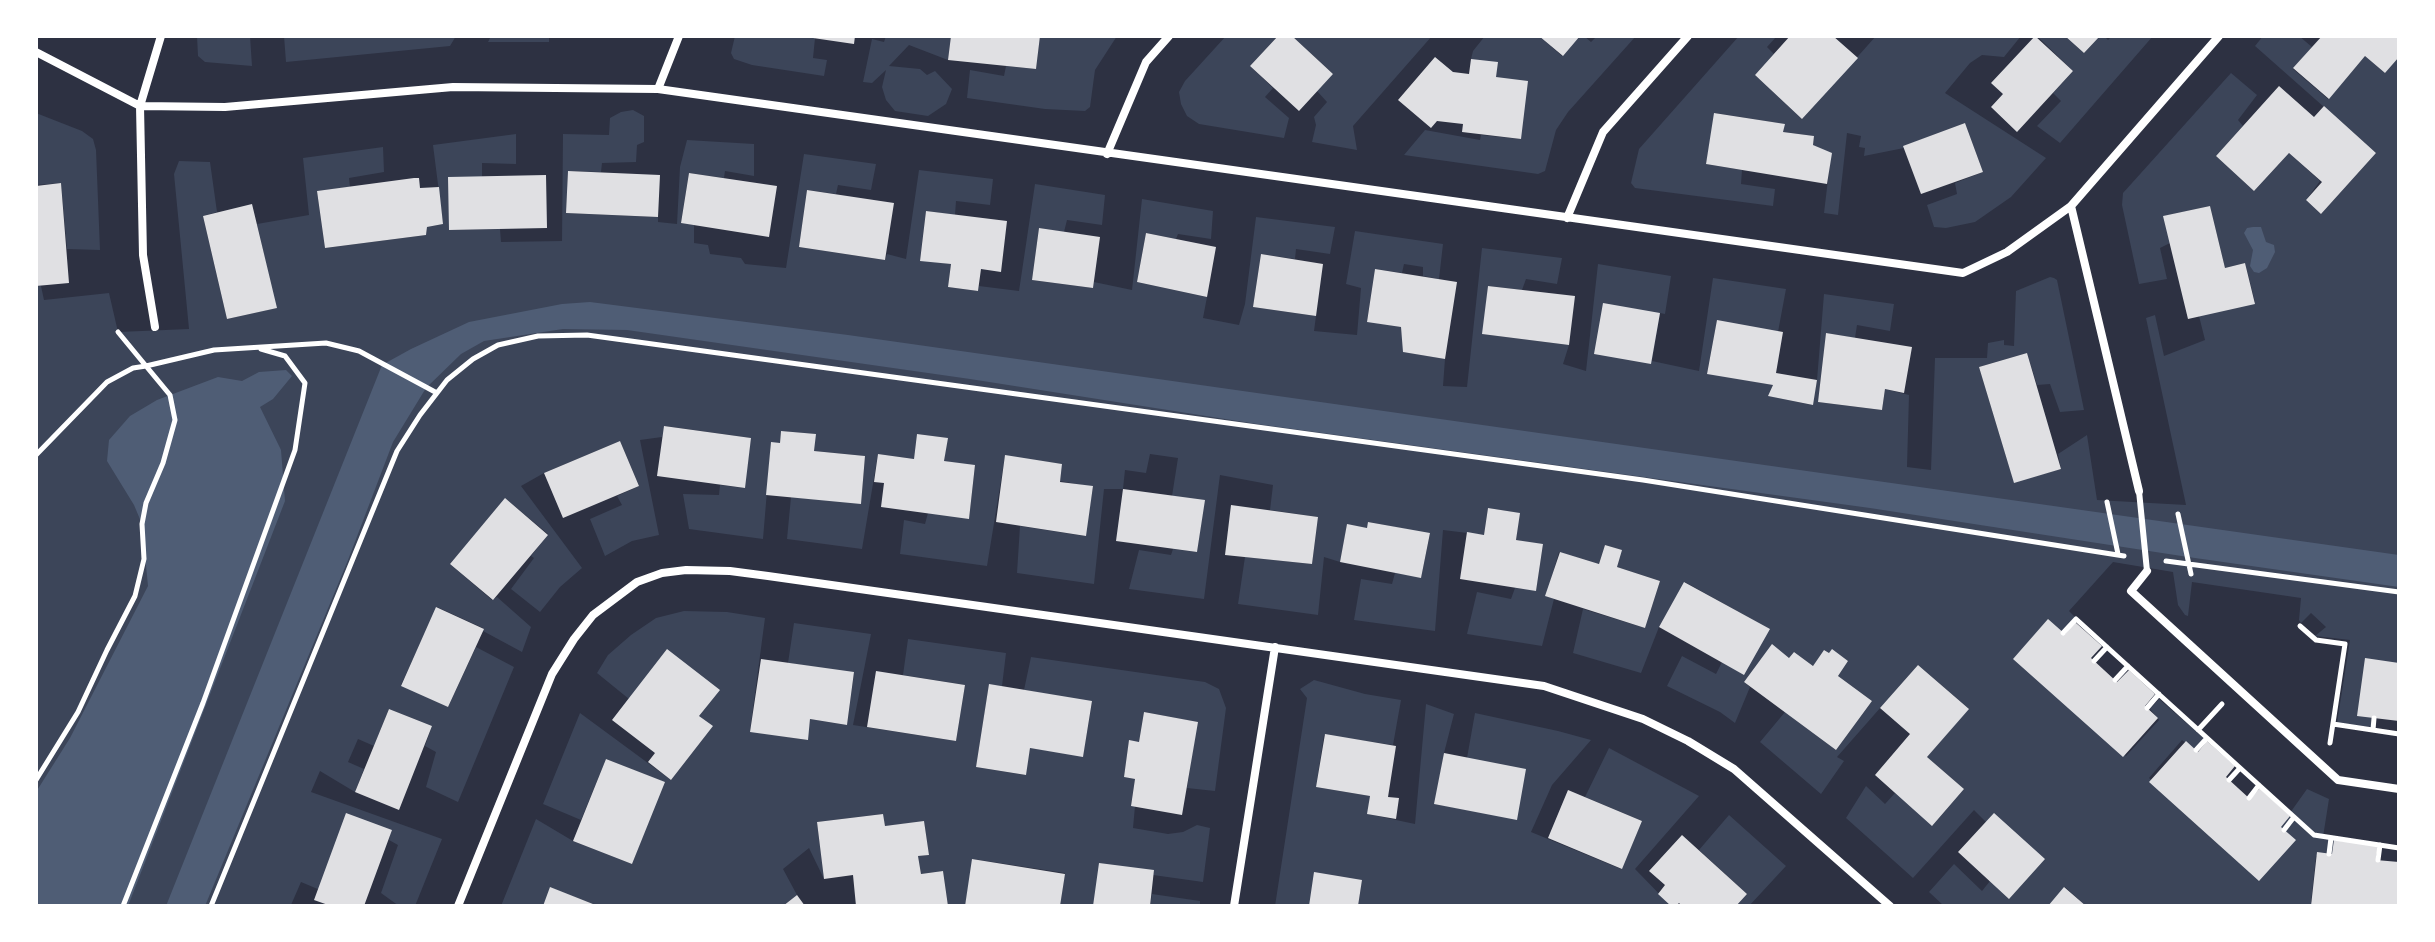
<!DOCTYPE html>
<style>
body{margin:0}
#map{position:relative;width:2435px;height:942px;overflow:hidden;background:#2d3142;font-family:Helvetica,sans-serif}
canvas{display:block}
.frame{position:absolute;inset:0;border:38px solid #fff;pointer-events:none}
</style>
<div id="map">
<canvas width="2435" height="942"></canvas>
<div class="frame"></div>
</div>
<script>
const c = document.querySelector('canvas').getContext('2d');
c.lineJoin = 'round';
function fill(path, color) {
  c.fillStyle = color;
  c.fill(path, 'evenodd');
}
function poly(rows) {
  const path = new Path2D();
  for (const r of rows) {
    path.moveTo(r[0], r[1]);
    for (let i = 2; i < r.length; i += 2) path.lineTo(r[i], r[i + 1]);
  }
  return path;
}
function strokePath(path, color, width, dash) {
  c.strokeStyle = color;
  c.lineWidth = width;
  c.lineCap = dash ? 'butt' : 'round';
  c.setLineDash(dash || []);
  c.stroke(path);
}
const green = poly([
 [197,36,250,36,252,66,205,62,198,56],
 [284,36,456,36,450,46,286,62],
 [491,36,549,36,549,42,488,42],
 [735,36,802,36,815,38,813,58,827,60,824,76,752,65,734,59,731,53],
 [886,36,951,36,948,60,909,45,889,66,920,69,927,75,935,71,952,89,946,104,928,116,895,111,886,100,882,87,886,70,872,83,863,82,872,39,884,42],
 [1040,36,1117,36,1095,70,1090,107,1085,111,1045,109,967,98,970,70,1004,76,1006,66,1036,69],
 [1226,36,1278,36,1250,66,1273,88,1265,97,1289,118,1284,138,1199,124,1187,116,1181,104,1179,92,1185,81],
 [1292,36,1432,36,1353,126,1357,150,1312,142,1316,125,1314,117,1327,102,1317,91,1333,74],
 [1485,36,1539,36,1562,56,1580,36,1584,36,1591,42,1597,36,1636,36,1568,112,1556,130,1545,171,1538,174,1404,155,1425,130,1480,140,1481,135,1521,139,1496,77,1471,59,1473,51],
 [1739,36,1777,36,1767,47,1774,54,1755,75,1802,119,1876,36,2021,36,2004,57,1982,55,1970,63,1945,93,2046,158,2011,197,1975,222,1946,228,1934,227,1927,205,1957,194,1955,183,1983,172,1965,123,1904,146,1904,148,1864,156,1865,148,1859,147,1861,136,1847,133,1838,215,1824,213,1831,154,1813,145,1814,136,1783,132,1784,124,1715,113,1706,164,1742,170,1741,184,1775,189,1773,206,1635,188,1631,183,1639,149],
 [2040,36,2065,36,2084,53,2100,36,2104,36,2108,40,2112,36,2153,36,2060,143,2037,126,2061,101,2053,93,2073,71,2039,38],
 [2263,36,2299,36,2312,47,2293,69,2328,99,2365,56,2385,73,2399,57,2399,667,2371,711,2371,727,2337,723,2350,640,2315,636,2326,627,2311,613,2301,623,2299,620,2301,598,2192,582,2188,616,2185,615,2178,605,2173,572,2113,562,2069,611,2076,618,2064,633,2019,658,2126,756,2159,720,2150,709,2159,699,2206,740,2196,751,2182,740,2149,778,2258,875,2280,827,2307,789,2329,799,2323,837,2337,840,2334,856,2316,856,2311,902,2335,906,2086,906,2065,887,2048,906,1944,906,1929,892,1954,864,1982,891,1990,881,1986,822,1974,810,1913,878,1846,818,1866,786,1885,804,1895,793,1933,825,1964,789,1927,757,1968,708,1918,665,1837,757,1844,761,1821,794,1760,742,1785,712,1836,750,1872,701,1838,676,1848,661,1832,650,1829,653,1824,650,1813,666,1794,652,1789,658,1772,645,1744,682,1750,687,1735,723,1720,712,1667,686,1682,656,1716,674,1722,662,1744,674,1769,629,1685,582,1659,627,1641,673,1573,653,1583,609,1645,628,1660,581,1617,567,1621,550,1605,545,1599,564,1559,552,1546,596,1554,599,1542,646,1467,634,1477,592,1511,599,1515,588,1536,590,1543,545,1516,540,1519,513,1488,508,1484,535,1443,530,1435,631,1354,620,1361,579,1392,584,1395,573,1421,577,1430,534,1369,522,1367,528,1347,525,1340,562,1324,557,1318,615,1238,604,1245,557,1312,564,1318,517,1270,510,1273,485,1220,475,1204,599,1129,589,1139,550,1171,555,1173,549,1197,552,1204,501,1172,496,1178,458,1150,454,1146,473,1125,470,1123,489,1104,489,1094,584,1017,573,1020,526,1085,536,1093,487,1060,481,1062,464,1005,456,987,566,900,554,904,520,925,524,928,513,969,518,975,466,944,461,947,438,917,434,914,459,878,454,862,549,787,539,791,497,861,503,865,456,814,451,815,434,781,431,780,443,771,443,763,539,689,529,683,494,719,495,720,485,744,488,751,438,665,426,662,437,640,440,659,535,632,541,605,556,590,519,622,505,617,496,639,486,620,441,544,473,521,486,582,568,560,587,540,612,511,589,534,558,531,556,548,534,506,499,450,564,492,600,497,597,531,627,522,652,483,631,483,628,437,607,401,685,448,707,476,647,514,667,458,802,426,787,436,752,425,746,432,726,389,709,374,746,358,739,348,762,364,769,355,792,320,771,311,792,442,839,415,906,399,906,381,893,398,845,389,840,391,830,320,890,301,882,291,905,294,906,36,906,36,286,41,286,44,300,109,293,118,332,189,329,174,174,179,161,210,162,217,212,203,216,227,319,276,308,257,224,309,215,303,158,383,147,384,172,349,178,350,187,317,191,325,248,426,235,427,227,443,224,433,145,516,134,516,164,482,163,482,176,449,230,500,229,501,242,562,241,563,134,609,135,610,118,621,112,633,110,644,116,644,142,637,145,636,162,602,163,601,172,568,171,566,213,658,217,658,222,677,224,680,167,687,140,754,144,754,176,725,171,724,178,689,173,681,222,694,225,694,243,708,245,710,254,741,258,745,264,786,268,804,154,876,164,871,190,838,185,836,194,807,190,799,247,885,260,887,254,906,259,919,170,993,179,990,205,956,201,955,215,926,211,920,260,951,264,948,287,978,291,979,286,1019,291,1035,184,1105,195,1102,225,1067,220,1064,232,1039,228,1032,280,1093,288,1094,282,1132,290,1142,199,1213,211,1211,239,1178,234,1176,239,1146,233,1137,282,1207,297,1203,318,1239,325,1245,304,1256,217,1335,227,1330,254,1296,249,1295,259,1261,254,1253,307,1316,316,1314,331,1357,335,1361,288,1346,284,1355,231,1443,244,1439,279,1423,276,1423,267,1404,264,1402,273,1375,269,1367,321,1401,327,1404,352,1445,359,1443,386,1467,387,1482,248,1562,258,1557,284,1526,279,1522,290,1488,286,1483,334,1569,345,1563,364,1586,371,1598,264,1671,276,1665,314,1660,313,1652,361,1699,371,1713,278,1786,289,1778,332,1717,321,1707,373,1773,385,1769,396,1812,405,1817,380,1824,294,1894,304,1890,331,1857,325,1855,338,1826,333,1818,402,1882,410,1885,389,1909,395,1907,467,1931,470,1935,358,1987,358,1988,343,2004,340,2004,345,2014,346,2016,291,2050,277,2054,278,2057,280,2084,410,2060,412,2050,384,2037,385,2027,353,1979,367,2014,482,2061,469,2058,454,2087,435,2097,500,2186,505,2146,318,2155,315,2164,356,2205,340,2199,316,2255,302,2245,263,2225,268,2210,206,2164,216,2170,243,2160,248,2167,279,2139,284,2122,205,2123,193,2231,73,2257,95,2238,120,2243,126,2216,156,2254,191,2289,153,2320,181,2306,200,2321,214,2376,153,2255,46],
 [36,113,82,131,93,139,96,150,100,250,67,249,61,183,36,185],
 [684,611,727,612,765,618,750,731,807,740,810,719,847,725,854,673,788,663,794,623,871,634,853,725,956,741,965,685,903,675,908,639,1006,653,1002,686,989,685,976,767,1025,775,1030,748,1083,756,1092,702,1024,690,1031,657,1205,682,1219,689,1226,708,1215,791,1187,788,1197,722,1144,712,1139,742,1129,741,1124,777,1135,779,1131,805,1135,806,1133,828,1168,834,1183,832,1197,825,1210,828,1203,882,1153,875,1154,871,1093,906,1060,906,1065,873,973,859,965,906,948,906,943,871,921,874,918,856,929,855,924,822,885,826,882,814,817,822,824,879,809,848,783,869,797,895,783,906,598,906,551,888,543,906,501,906,536,819,573,841,632,864,664,782,606,759,581,820,543,804,580,713,671,780,712,727,699,716,719,690,629,699,597,673,608,655,631,635,656,618],
 [1314,680,1365,694,1401,700,1393,745,1324,735,1316,787,1370,796,1368,814,1415,824,1426,704,1454,714,1444,753,1435,804,1516,819,1467,758,1475,713,1558,731,1591,740,1552,785,1531,832,1621,869,1642,821,1585,797,1609,748,1699,796,1635,869,1671,906,1358,906,1362,880,1309,906,1275,906,1307,698,1300,689],
 [1729,815,1786,866,1749,906,1736,906,1747,894,1699,850],
 [1152,894,1200,901,1200,906,1150,906]
]);
const water = poly([
 [2253,227,2261,227,2266,242,2274,245,2275,252,2267,268,2259,273,2254,272,2250,266,2253,250,2244,233,2247,228],
 [590,302,848,335,2399,555,2399,587,2188,557,1870,508,1257,424,970,379,627,330,563,329,484,341,461,354,426,388,393,442,348,560,205,906,166,906,382,365,411,349,469,322,562,304],
 [286,370,292,376,273,399,260,407,281,450,285,501,128,906,36,906,36,792,70,738,148,586,142,524,134,505,107,461,109,440,130,416,157,400,218,377,242,381,259,372]
]);
const building = poly([
 [813,36,855,36,854,44,813,38],
 [951,36,1040,36,1036,69,948,60],
 [1278,36,1292,36,1333,74,1299,111,1250,66],
 [1539,36,1580,36,1563,56],
 [1790,36,1833,36,1858,58,1802,119,1755,75],
 [2035,36,2073,71,2017,132,1991,107,2003,94,1991,83],
 [2065,36,2100,36,2084,53],
 [2322,36,2399,36,2399,57,2385,73,2365,56,2329,99,2293,68],
 [1435,57,1453,72,1469,74,1471,59,1498,62,1496,77,1528,81,1521,139,1462,132,1463,124,1437,121,1431,128,1398,100],
 [2279,86,2314,117,2324,106,2376,153,2321,214,2306,200,2322,182,2289,153,2254,191,2216,156],
 [1714,113,1785,124,1783,132,1814,136,1813,145,1832,153,1827,184,1706,164],
 [1965,123,1983,172,1921,194,1903,146],
 [568,171,660,175,658,217,566,213],
 [689,173,777,186,769,237,681,223],
 [546,175,547,228,449,230,448,177],
 [414,178,419,178,420,188,439,187,443,224,427,227,426,235,325,248,317,191],
 [61,183,69,283,36,286,36,186],
 [807,190,894,203,885,260,799,247],
 [252,204,277,308,227,319,203,216],
 [2210,206,2225,268,2245,263,2255,304,2188,319,2163,216],
 [926,211,1007,221,1001,272,981,269,978,291,948,287,951,264,920,261],
 [1039,228,1100,237,1093,288,1032,280],
 [1146,233,1216,247,1207,297,1137,282],
 [1261,254,1323,264,1316,316,1253,307],
 [1375,269,1457,282,1445,359,1403,352,1401,327,1367,322],
 [1488,286,1575,296,1569,345,1482,334],
 [1603,303,1660,313,1651,364,1594,354],
 [1717,320,1783,332,1776,373,1817,380,1813,405,1768,396,1773,385,1707,374],
 [1826,333,1912,347,1904,393,1885,389,1882,410,1818,402],
 [2027,353,2061,469,2014,483,1979,367],
 [664,426,751,438,745,488,657,476],
 [781,431,816,434,814,451,865,456,861,504,766,495,771,442,780,443],
 [917,434,948,438,944,461,975,465,969,519,881,507,884,483,874,482,878,454,914,459],
 [620,441,639,486,563,518,544,473],
 [1005,455,1062,464,1060,482,1093,486,1086,536,996,522],
 [1123,489,1205,500,1197,552,1116,541],
 [505,498,548,535,493,600,450,564],
 [1231,505,1318,517,1312,564,1225,555],
 [1488,508,1520,513,1516,540,1543,544,1536,591,1460,579,1467,532,1484,535],
 [1368,522,1430,533,1421,578,1340,562,1347,524,1367,528],
 [1605,545,1622,550,1617,567,1660,581,1645,628,1545,596,1560,552,1599,564],
 [1684,582,1770,629,1744,675,1659,627],
 [436,607,484,629,448,707,401,686],
 [2048,619,2065,634,2075,622,2102,646,2091,658,2117,682,2129,670,2155,694,2145,706,2158,718,2123,757,2013,659],
 [1772,644,1789,658,1794,652,1813,666,1824,650,1829,653,1832,649,1848,661,1838,676,1872,701,1836,750,1744,682],
 [667,649,720,690,699,716,713,726,671,780,648,762,655,753,612,720],
 [2365,658,2399,663,2399,721,2357,716],
 [761,659,854,672,847,725,810,719,808,740,750,732],
 [1918,665,1969,709,1927,757,1964,789,1932,826,1875,775,1910,734,1880,708],
 [876,671,965,685,956,741,867,727],
 [989,684,1092,701,1083,757,1030,748,1026,775,976,767],
 [389,709,432,726,399,810,355,792],
 [1144,712,1198,722,1182,815,1131,806,1135,779,1124,777,1129,740,1139,742],
 [1325,734,1396,746,1388,797,1399,798,1396,819,1367,814,1370,796,1316,787],
 [2186,741,2198,752,2207,741,2235,766,2226,777,2250,799,2260,788,2290,816,2281,827,2296,840,2259,881,2149,782],
 [1444,753,1526,769,1517,820,1434,804],
 [606,759,665,782,632,864,573,841],
 [1568,790,1642,821,1622,869,1548,838],
 [346,813,392,830,364,906,331,906,314,900],
 [1994,813,2045,859,2009,899,1958,852],
 [883,814,885,826,924,821,929,855,918,856,921,874,943,871,948,906,856,906,853,875,824,879,817,822],
 [1682,835,1747,894,1736,906,1682,906,1679,903,1676,906,1671,906,1658,894,1665,885,1649,871],
 [2334,840,2378,846,2376,860,2399,862,2399,906,2311,906,2317,852,2332,854],
 [972,859,1065,874,1060,906,965,906],
 [1099,863,1154,870,1150,906,1093,906],
 [1314,872,1362,880,1358,906,1309,906],
 [550,887,598,906,543,906],
 [2064,887,2086,906,2048,906],
 [797,895,805,906,783,906]
]);
const path = poly([
 [36,455,107,382,133,368,146,366,118,332],
 [2107,502,2118,554],
 [2178,514,2191,574],
 [2166,561,2399,592],
 [2300,626,2316,640,2345,644,2330,743],
 [2063,633,2076,619,2314,835,2399,848],
 [2094,661,2107,647],
 [2115,680,2128,666],
 [2147,708,2159,694],
 [2333,724,2399,734],
 [2198,730,2222,704],
 [2373,730,2374,718],
 [2196,750,2207,738],
 [36,780,78,712,107,650,135,596,144,559,142,524,146,503,163,463,175,420,170,395,146,366,214,350,326,343,359,351,437,393],
 [2229,780,2240,768],
 [2249,798,2259,785],
 [2284,830,2294,817],
 [2329,854,2331,838],
 [2378,860,2380,845],
 [123,906,203,703,295,450,305,383,285,356,261,349],
 [211,906,397,451,420,415,447,380,473,359,498,345,538,336,587,335,1643,480,2124,556]
]);
const service = poly([
 [2139,491,2147,571]
]);
const minor = poly([
 [36,52,140,106,225,107,453,87,658,89,1963,273,2007,252,2071,206],
 [658,89,679,36],
 [1107,154,1146,62,1169,36],
 [1567,218,1603,132,1688,36],
 [155,327,143,255,140,106,161,36],
 [2139,491,2071,206,2219,36],
 [2147,571,2131,591,2338,780,2399,789],
 [458,906,552,674,574,639,593,615,637,582,662,573,686,570,730,571,768,576,1544,686,1643,719,1688,741,1734,769,1890,906],
 [1234,906,1275,647]
]);
fill(green, '#3c4559');
fill(water, '#4f5d75');
fill(building, '#e0e0e3');
strokePath(path, '#fff', 5);
strokePath(service, '#fff', 6);
strokePath(minor, '#fff', 8);
</script>
